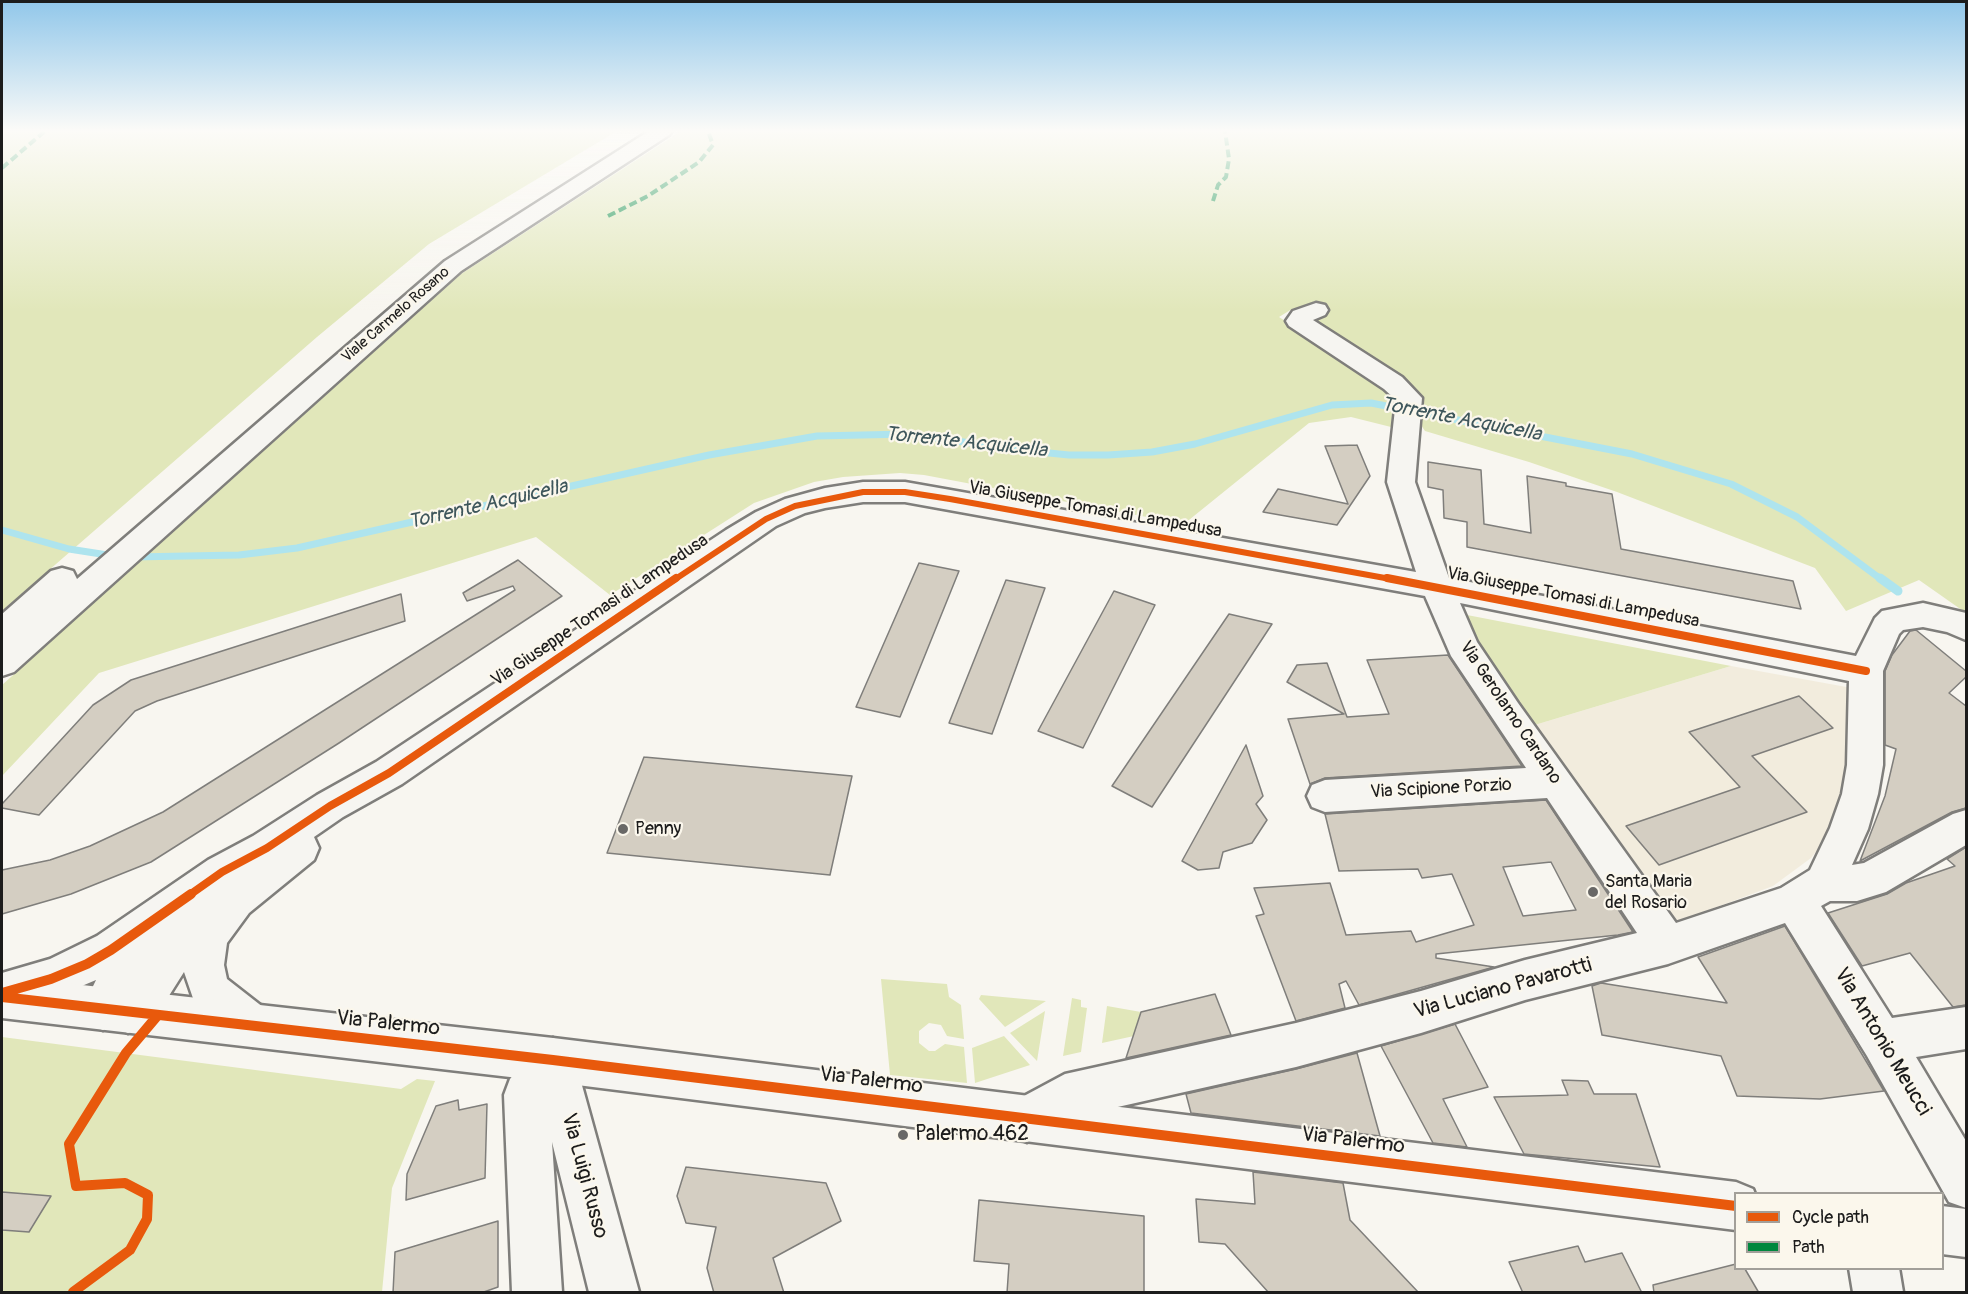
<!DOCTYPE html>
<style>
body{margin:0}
#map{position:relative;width:1968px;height:1294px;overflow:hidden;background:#f8f6f0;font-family:Pangolin,sans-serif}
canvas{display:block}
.frame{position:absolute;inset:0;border:3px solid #1c1c1c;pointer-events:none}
.legend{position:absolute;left:1734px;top:1192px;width:210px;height:78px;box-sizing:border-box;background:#fbf7ec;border:2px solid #a29f99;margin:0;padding:8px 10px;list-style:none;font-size:18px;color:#1c1c1c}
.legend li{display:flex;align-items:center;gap:12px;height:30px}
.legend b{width:30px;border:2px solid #a29f99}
</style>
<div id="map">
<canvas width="1968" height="1294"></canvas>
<div class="frame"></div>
<ul class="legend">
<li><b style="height:8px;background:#e8590c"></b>Cycle path</li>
<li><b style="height:8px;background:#00873e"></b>Path</li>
</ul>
</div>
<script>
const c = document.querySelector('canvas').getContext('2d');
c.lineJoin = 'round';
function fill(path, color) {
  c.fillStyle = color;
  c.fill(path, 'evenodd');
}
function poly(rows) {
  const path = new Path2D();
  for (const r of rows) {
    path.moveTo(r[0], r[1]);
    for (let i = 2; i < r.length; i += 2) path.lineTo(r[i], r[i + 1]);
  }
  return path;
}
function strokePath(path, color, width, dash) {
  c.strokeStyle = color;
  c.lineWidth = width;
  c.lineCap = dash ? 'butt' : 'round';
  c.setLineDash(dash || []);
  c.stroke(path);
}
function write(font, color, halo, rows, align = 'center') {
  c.font = font + ' Pangolin,sans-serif';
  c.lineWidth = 4.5;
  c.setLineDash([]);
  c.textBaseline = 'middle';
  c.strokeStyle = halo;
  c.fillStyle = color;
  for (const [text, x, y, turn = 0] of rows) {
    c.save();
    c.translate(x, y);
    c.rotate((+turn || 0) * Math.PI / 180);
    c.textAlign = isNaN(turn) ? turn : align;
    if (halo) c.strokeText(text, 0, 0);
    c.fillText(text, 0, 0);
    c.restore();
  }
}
const built = poly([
 [1731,666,1852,688,1851,724,1845,787,1826,839,1811,858,1773,886,1672,924,1528,727]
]);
const green = poly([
 [2,131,617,131,429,244,317,337,2,611],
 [681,131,1966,131,1966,613,1919,580,1846,611,1815,568,1617,492,1529,462,1425,431,1419,422,1421,397,1403,381,1310,322,1326,311,1319,304,1292,309,1279,317,1384,385,1398,397,1397,412,1391,427,1351,417,1309,423,1184,524,924,475,900,473,843,477,814,482,754,503,610,595,536,537,99,673,2,776,2,685,461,274],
 [1456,614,1467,615,1731,666,1528,727],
 [881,979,947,984,949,997,961,1005,964,1039,947,1036,941,1025,929,1023,919,1031,919,1043,929,1051,935,1051,945,1044,964,1047,967,1083,890,1075],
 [981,995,1046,1001,1005,1027,979,999],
 [1072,998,1081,1000,1081,1007,1087,1008,1081,1052,1063,1056],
 [1107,1006,1141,1012,1134,1036,1102,1043],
 [1045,1011,1037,1061,1010,1033],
 [1004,1036,1030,1065,975,1083,972,1048],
 [2,1037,401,1089,417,1079,435,1081,392,1188,382,1292,2,1292]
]);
const streamFar1 = poly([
 [2,530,69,549,114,556],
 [133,557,239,555,297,548,709,455,817,436,908,434,1019,450,1069,455,1108,455,1152,452,1195,444,1332,405,1371,403,1632,454,1731,484,1797,517,1882,580]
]);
const stream = poly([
 [1880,578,1898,591]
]);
const building = poly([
 [1357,445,1370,476,1337,525,1263,512,1278,489,1348,504,1325,446,1357,445],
 [1428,462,1481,470,1484,524,1531,533,1527,476,1566,483,1566,486,1612,494,1621,549,1793,581,1801,609,1467,547,1467,522,1444,518,1443,490,1428,487,1428,462],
 [518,560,562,596,339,743,151,862,71,894,2,914,2,870,50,860,90,846,163,812,515,590,513,586,467,601,463,593,518,560],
 [919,563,959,571,900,717,856,707,919,563],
 [1006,580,1045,588,992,734,949,723,1006,580],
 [1114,591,1155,605,1083,748,1038,731,1114,591],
 [401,594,405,621,157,701,135,711,39,815,2,808,2,804,93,705,131,680,401,594],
 [1229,614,1272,624,1152,807,1112,786,1229,614],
 [1916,630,1966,671,1966,677,1949,693,1966,706,1966,808,1952,812,1860,861,1885,796,1896,749,1885,745,1885,671,1892,655,1910,631,1916,630],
 [1448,655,1522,766,1325,778,1310,784,1288,719,1344,714,1287,682,1297,665,1327,663,1347,717,1389,714,1367,660,1448,655],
 [1799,696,1833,728,1752,756,1807,812,1659,865,1626,826,1740,787,1689,732,1799,696],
 [1246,745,1263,796,1256,804,1267,820,1252,843,1223,852,1219,868,1198,870,1182,861,1246,745],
 [644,757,852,776,830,875,607,853,644,757],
 [1546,800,1633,932,1618,935,1436,954,1436,958,1494,967,1359,1005,1346,981,1339,984,1345,1008,1296,1021,1256,916,1264,914,1254,888,1330,883,1346,935,1411,931,1416,942,1474,925,1452,874,1422,878,1418,869,1339,871,1325,814,1546,800],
 [1551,862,1576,910,1523,916,1503,867,1551,862],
 [1966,847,1966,1005,1953,1007,1910,953,1862,966,1828,913,1887,894,1906,883,1955,866,1947,859,1966,847],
 [1785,926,1884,1091,1820,1099,1737,1096,1721,1056,1602,1035,1592,986,1601,983,1727,1003,1698,957,1785,926],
 [1215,994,1231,1035,1126,1058,1141,1012,1215,994],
 [1455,1024,1488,1087,1443,1099,1467,1147,1433,1143,1381,1046,1455,1024],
 [1357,1053,1380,1136,1191,1113,1186,1094,1296,1069,1357,1053],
 [1562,1080,1588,1081,1594,1094,1636,1094,1660,1167,1524,1154,1494,1097,1568,1095,1562,1080],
 [458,1100,459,1110,487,1104,485,1178,406,1200,407,1174,436,1106,458,1100],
 [686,1167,826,1183,841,1221,773,1258,784,1293,714,1293,707,1268,716,1227,686,1223,677,1196,686,1167],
 [1253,1172,1343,1183,1350,1220,1419,1293,1269,1293,1225,1244,1199,1242,1196,1199,1255,1204,1253,1172],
 [2,1192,27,1194,51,1196,29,1232,2,1230,2,1192],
 [979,1200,1144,1216,1144,1293,1007,1293,1009,1264,974,1261,979,1200],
 [498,1221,498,1287,481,1293,393,1293,395,1252,498,1221],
 [1578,1246,1585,1262,1622,1253,1642,1293,1523,1293,1509,1262,1578,1246],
 [1736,1264,1736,1269,1745,1269,1759,1293,1654,1293,1653,1285,1736,1264]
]);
const path = poly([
 [73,1292,130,1250,147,1219,148,1195,125,1183,76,1186,69,1144,133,1046]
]);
const minor = poly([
 [1316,303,1325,305,1328,310,1325,315,1313,320,1402,377,1422,398,1415,482,1449,578,1856,656,1875,618,1882,611,1923,603,1966,613,1966,640,1947,632,1923,627,1903,630,1899,634,1883,671,1883,765,1878,794,1868,829,1852,865,1864,863,1953,814,1966,810,1966,845,1886,892,1857,901,1830,901,1821,906,1892,1018,1966,1007,1966,1049,1916,1057,1966,1141,1966,1208,1949,1202,1867,1056,1785,923,1668,964,1525,1000,1421,1033,1296,1067,1073,1117,1043,1135,1027,1142,1011,1135,1004,1119,1011,1103,1065,1074,1296,1023,1421,991,1525,960,1637,933,1547,798,1325,812,1312,807,1307,796,1312,785,1325,780,1526,768,1451,656,1425,596,905,502,863,502,825,508,805,513,776,526,402,784,343,817,314,837,319,848,314,860,249,913,227,943,224,965,227,979,268,1011,274,1026,268,1041,253,1047,238,1041,196,1007,184,972,160,1010,143,1027,128,1033,113,1026,103,1030,88,1024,82,1009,96,980,51,999,2,1013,2,973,50,959,97,936,208,860,253,836,317,795,376,762,726,530,756,512,785,499,825,488,863,482,905,482,1416,572,1387,482,1396,400,1384,389,1289,326,1286,321,1293,311,1316,303],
 [1460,603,1849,681,1847,765,1842,794,1830,828,1810,870,1781,888,1676,923,1518,703,1477,642,1460,603],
 [553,1038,568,1045,575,1060,639,1292,589,1292,552,1142,562,1292,512,1292,504,1095,510,1079,538,1045,553,1038],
 [1849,1268,1899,1268,1903,1292,1853,1292,1849,1268]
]);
const major = poly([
 [649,131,672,131,669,135,461,271,14,672,2,676,2,614,51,571,62,568,73,571,77,579,445,261,649,131],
 [2,976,553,1038,1736,1182,1753,1189,1755,1194,1736,1194,1736,1230,553,1082,2,1018,2,976],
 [1942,1206,1966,1209,1966,1257,1942,1254,1942,1206]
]);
const quiet = poly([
 [2,168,45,131],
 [1213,201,1218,185,1226,177,1229,159,1225,131],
 [608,216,648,196,699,162,713,145,708,131]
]);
const cyclewayFar2 = poly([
 [674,580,766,519,795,506,863,492,905,492,950,499,1396,580]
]);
const cyclewayFar1 = poly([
 [1387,578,1866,671],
 [188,896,222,872,267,848,330,806,389,773,676,578]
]);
const cycleway = poly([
 [2,993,51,979,87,964,111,950,191,894],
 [2,997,553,1060,1736,1206],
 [73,1292,130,1250,147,1219,148,1195,125,1183,76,1186,69,1144,126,1053,158,1015]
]);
const markers = [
 [623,829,6,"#696866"],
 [1593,892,6,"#696866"],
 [903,1135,6,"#696866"]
];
const farStreetnames = [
 ["Viale Carmelo Rosano",396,315,-41]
];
const streetNames = [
 ["Via Giuseppe Tomasi di Lampedusa",1095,510,10],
 ["Via Giuseppe Tomasi di Lampedusa",1573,598,11],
 ["Via Giuseppe Tomasi di Lampedusa",600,611,-34],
 ["Via Gerolamo Cardano",1510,713,56],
 ["Via Scipione Porzio",1441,789,-3]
];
const poiNames = [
 ["Penny",635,829],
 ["Santa Maria",1605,882],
 ["del Rosario",1605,903]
];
const waterNames = [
 ["Torrente Acquicella",1461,420,11],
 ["Torrente Acquicella",966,443,6],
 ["Torrente Acquicella",488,505,-13]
];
const nearStreetnames = [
 ["Via Luciano Pavarotti",1503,989,-15],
 ["Via Palermo",388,1024,6],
 ["Via Antonio Meucci",1882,1042,59],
 ["Via Palermo",871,1081,7],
 ["Via Palermo",1353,1141,7],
 ["Via Luigi Russo",584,1176,75]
];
const nearPoinames = [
 ["Palermo 462",915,1135]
];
fill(built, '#f2ecdd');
fill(green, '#e1e7ba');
strokePath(streamFar1, '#aee4ee', 7);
strokePath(stream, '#aee4ee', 9);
fill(building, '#d4cec2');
strokePath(building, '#7f7e7b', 1.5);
strokePath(minor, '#7f7e7b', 5);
strokePath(major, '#7f7e7b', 5);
strokePath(path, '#b7b6b4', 5, [8, 6]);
fill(minor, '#f6f5f1');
fill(major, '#f6f5f1');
strokePath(quiet, '#00873e', 4, [8, 4]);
strokePath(cyclewayFar2, '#e8590c', 6);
strokePath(cyclewayFar1, '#e8590c', 8);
strokePath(cycleway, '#e8590c', 10);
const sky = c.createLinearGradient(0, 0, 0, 312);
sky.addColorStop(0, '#91c7ea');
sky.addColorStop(0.42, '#fcfbf8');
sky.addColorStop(1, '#fcfbf800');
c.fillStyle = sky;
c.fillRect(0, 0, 1968, 312);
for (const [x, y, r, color] of markers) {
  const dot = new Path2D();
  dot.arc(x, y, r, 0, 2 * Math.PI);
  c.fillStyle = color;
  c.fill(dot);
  strokePath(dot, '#fbf7ec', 2);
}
write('15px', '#1c1c1c', '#fbf7ec', farStreetnames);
write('18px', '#1c1c1c', '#fbf7ec', streetNames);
write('18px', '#1c1c1c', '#fbf7ec', poiNames, 'left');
write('italic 20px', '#3e565b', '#fbf7ec', waterNames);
write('21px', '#1c1c1c', '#fbf7ec', nearStreetnames);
write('21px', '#1c1c1c', '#fbf7ec', nearPoinames, 'left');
</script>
